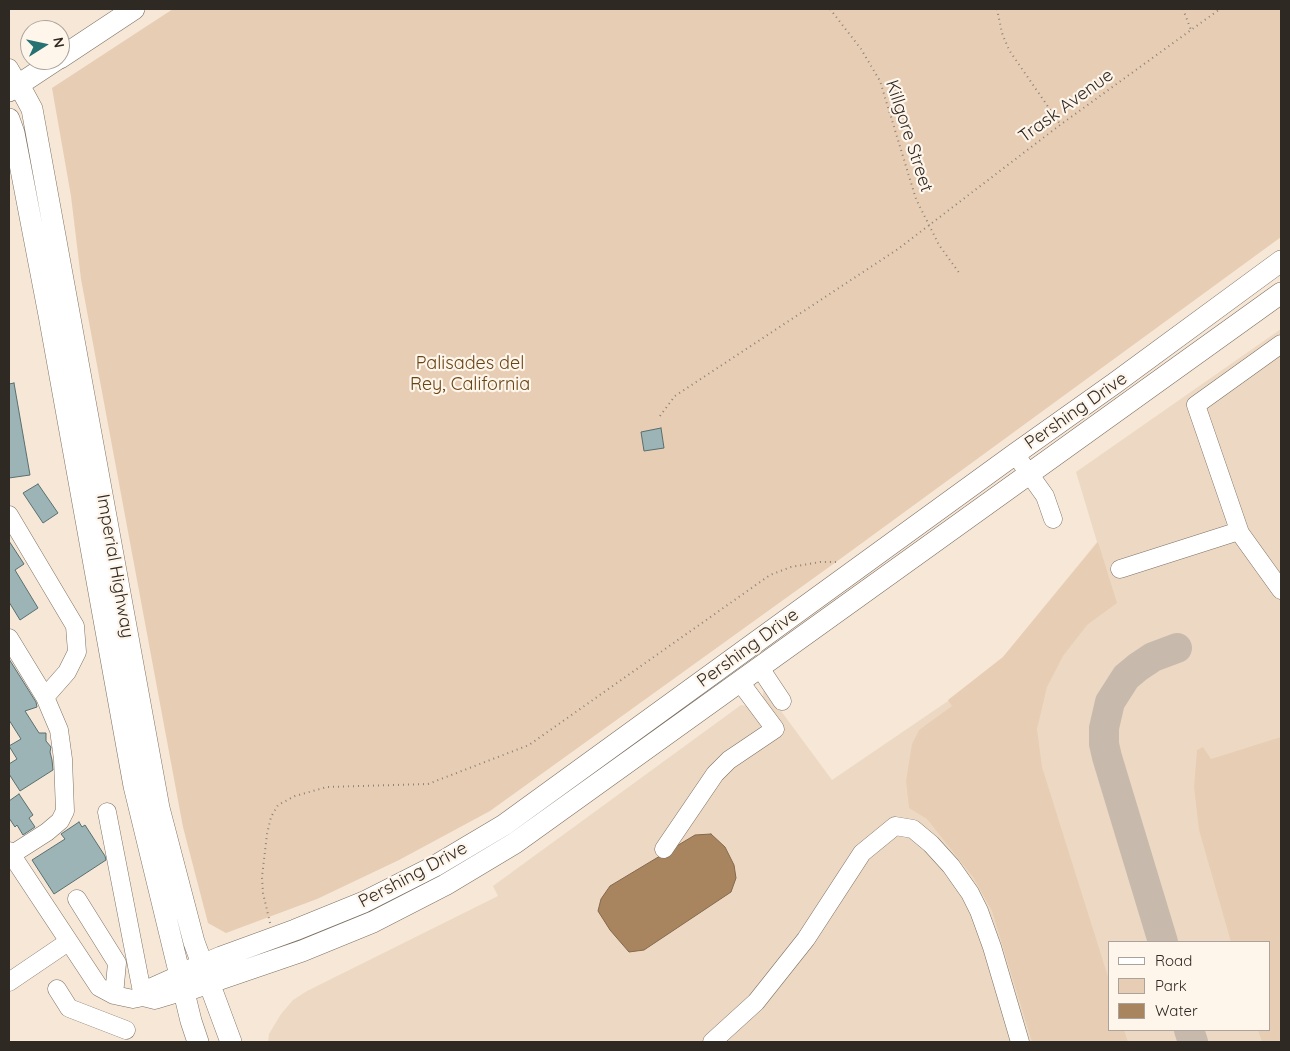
<!DOCTYPE html>
<style>
body{margin:0}
#map{position:relative;width:1290px;height:1051px;overflow:hidden;background:#f6e7d7;font-family:Quicksand,sans-serif}
canvas{display:block}
.frame{position:absolute;inset:0;border:10px solid #2f2923;pointer-events:none}
.legend{position:absolute;left:1108px;top:941px;width:162px;height:90px;box-sizing:border-box;background:#fef5eb;border:1px solid #aba39b;margin:0;padding:6px 9px;list-style:none;font-size:15px;color:#2f2923}
.legend li{display:flex;align-items:center;gap:10px;height:25px}
.legend b{width:25px;border:1px solid #aba39b}
.north{position:absolute;left:20px;top:20px;width:50px;height:50px;box-sizing:border-box;background:#fef5eb;border:1px solid #aba39b;border-radius:50%;rotate:80deg;font-size:14px;font-weight:700;line-height:20px;text-align:center;color:#2f2923}
.north::after{content:'';display:block;margin:auto;width:18px;height:22px;background:#267172;clip-path:polygon(50% 0,100% 100%,50% 72%,0 100%)}
</style>
<div id="map">
<canvas width="1290" height="1051"></canvas>
<div class="frame"></div>
<ul class="legend">
<li><b style="height:6px;background:#fff"></b>Road</li>
<li><b style="height:14px;background:#e7cdb3"></b>Park</li>
<li><b style="height:14px;background:#a9855f"></b>Water</li>
</ul>
<div class="north">N</div>
</div>
<script>
const c = document.querySelector('canvas').getContext('2d');
c.lineJoin = 'round';
function fill(path, color) {
  c.fillStyle = color;
  c.fill(path, 'evenodd');
}
function poly(rows) {
  const path = new Path2D();
  for (const r of rows) {
    path.moveTo(r[0], r[1]);
    for (let i = 2; i < r.length; i += 2) path.lineTo(r[i], r[i + 1]);
  }
  return path;
}
function strokePath(path, color, width, dash) {
  c.strokeStyle = color;
  c.lineWidth = width;
  c.lineCap = dash ? 'butt' : 'round';
  c.setLineDash(dash || []);
  c.stroke(path);
}
function write(font, color, halo, rows, align = 'center') {
  c.font = font + ' Quicksand,sans-serif';
  c.lineWidth = 4.5;
  c.setLineDash([]);
  c.textBaseline = 'middle';
  c.strokeStyle = halo;
  c.fillStyle = color;
  for (const [text, x, y, turn = 0] of rows) {
    c.save();
    c.translate(x, y);
    c.rotate((+turn || 0) * Math.PI / 180);
    c.textAlign = isNaN(turn) ? turn : align;
    if (halo) c.strokeText(text, 0, 0);
    c.fillText(text, 0, 0);
    c.restore();
  }
}
const built = poly([
 [1281,329,1281,1042,268,1042,269,1034,281,1014,293,1000,307,991,498,896,493,886,741,705,752,707,762,700,764,688,832,780,948,701,1003,657,1097,542,1076,472],
 [1109,942,1269,942,1269,1030,1109,1030]
]);
const green = poly([
 [173,9,1281,9,1281,237,836,562,490,811,399,860,317,899,226,933,208,923,183,827,81,279,71,196,52,88],
 [1098,542,1117,603,1087,625,1063,656,1047,687,1037,729,1042,767,1109,980,1109,1030,1124,1030,1128,1042,1032,1042,992,911,973,877,927,819,909,808,906,781,912,744,919,730,952,706,948,700,1003,657],
 [1281,737,1281,1042,1262,1042,1258,1030,1269,1030,1269,942,1231,942,1199,830,1194,787,1197,750,1203,747,1211,759]
]);
const water = poly([
 [711,834,725,847,734,865,736,878,731,892,644,950,629,952,610,930,598,911,601,899,610,886,695,835,711,834]
]);
const taxiway = poly([
 [1163,942,1107,757,1104,744,1104,728,1110,702,1126,677,1138,667,1153,657,1177,648],
 [1189,1030,1193,1042]
]);
const building = poly([
 [14,383,30,475,9,478,9,384,14,383],
 [661,428,664,448,644,451,641,432,661,428],
 [38,484,58,513,43,523,23,493,38,484],
 [9,541,24,564,15,570,38,608,20,620,9,602,9,541],
 [9,659,36,702,37,707,25,711,39,733,46,733,46,741,51,747,50,752,52,760,53,770,20,791,9,774,9,764,17,759,9,746,21,739,9,720,9,659],
 [19,794,33,815,29,818,35,827,23,835,17,825,15,827,9,818,9,801,19,794],
 [79,822,82,827,85,825,105,856,106,860,54,894,32,860,65,839,61,834,79,822]
]);
const path = poly([
 [830,9,861,49,880,81,916,199,939,245,960,274],
 [997,9,1002,33,1009,50,1060,124],
 [1183,9,1191,30],
 [660,416,675,396,898,249,1060,125,1220,9],
 [270,923,263,893,262,877,267,834,271,817,278,805,295,796,327,787,428,784,529,745,770,575,791,567,820,562,836,562]
]);
const minor = poly([
 [9,68,19,85],
 [1281,344,1196,405,1240,533,1281,590],
 [1015,454,1045,496,1053,519],
 [9,515,75,626,77,652,67,672,45,697],
 [1120,569,1239,531],
 [9,638,45,697,59,730,63,759,65,811,60,821,47,832,11,855],
 [760,668,782,701],
 [107,812,143,997],
 [664,849,715,774,729,760,775,729,740,682],
 [9,851,99,987,114,995],
 [77,899,117,963,114,995,133,999,143,997,155,1000,185,991],
 [9,982,68,942],
 [57,989,69,1008,126,1030],
 [143,997,152,987,181,974],
 [712,1042,756,1002,806,939,862,853,895,826,913,829,931,844,951,866,970,893,979,911,992,947,1020,1042]
]);
const major = poly([
 [60,58,134,9],
 [19,85,32,109,159,808,194,942,231,1042],
 [9,91,56,60],
 [9,119,14,133,49,315,134,786,191,1021,198,1042],
 [181,974,221,957,295,930,364,902,435,866,504,825,1015,454,1115,383,1281,261],
 [185,991,302,951,373,922,445,885,515,843,1281,293]
]);
const streetNames = [
 ["Trask Avenue",1066,106,-36],
 ["Killgore Street",909,136,72],
 ["Pershing Drive",1076,411,-35],
 ["Imperial Highway",115,566,80],
 ["Pershing Drive",748,648,-36],
 ["Pershing Drive",413,875,-28]
];
const parkNames = [
 ["Palisades del",470,364],
 ["Rey, California",470,385]
];
fill(built, '#edd9c3');
fill(green, '#e7cdb3');
fill(water, '#a9855f');
strokePath(water, '#84694d', 1);
strokePath(taxiway, '#c7baac', 30);
fill(building, '#9cb4b5');
strokePath(building, '#586f6f', 1);
strokePath(minor, '#7d7062', 19);
strokePath(major, '#7d7062', 22);
strokePath(path, '#8c8277', 2, [1, 4]);
strokePath(minor, '#fff', 18);
strokePath(major, '#fff', 21);
write('18px', '#2f2923', '#fef5eb', streetNames);
write('18px', '#684314', '#fef5eb', parkNames);
</script>
